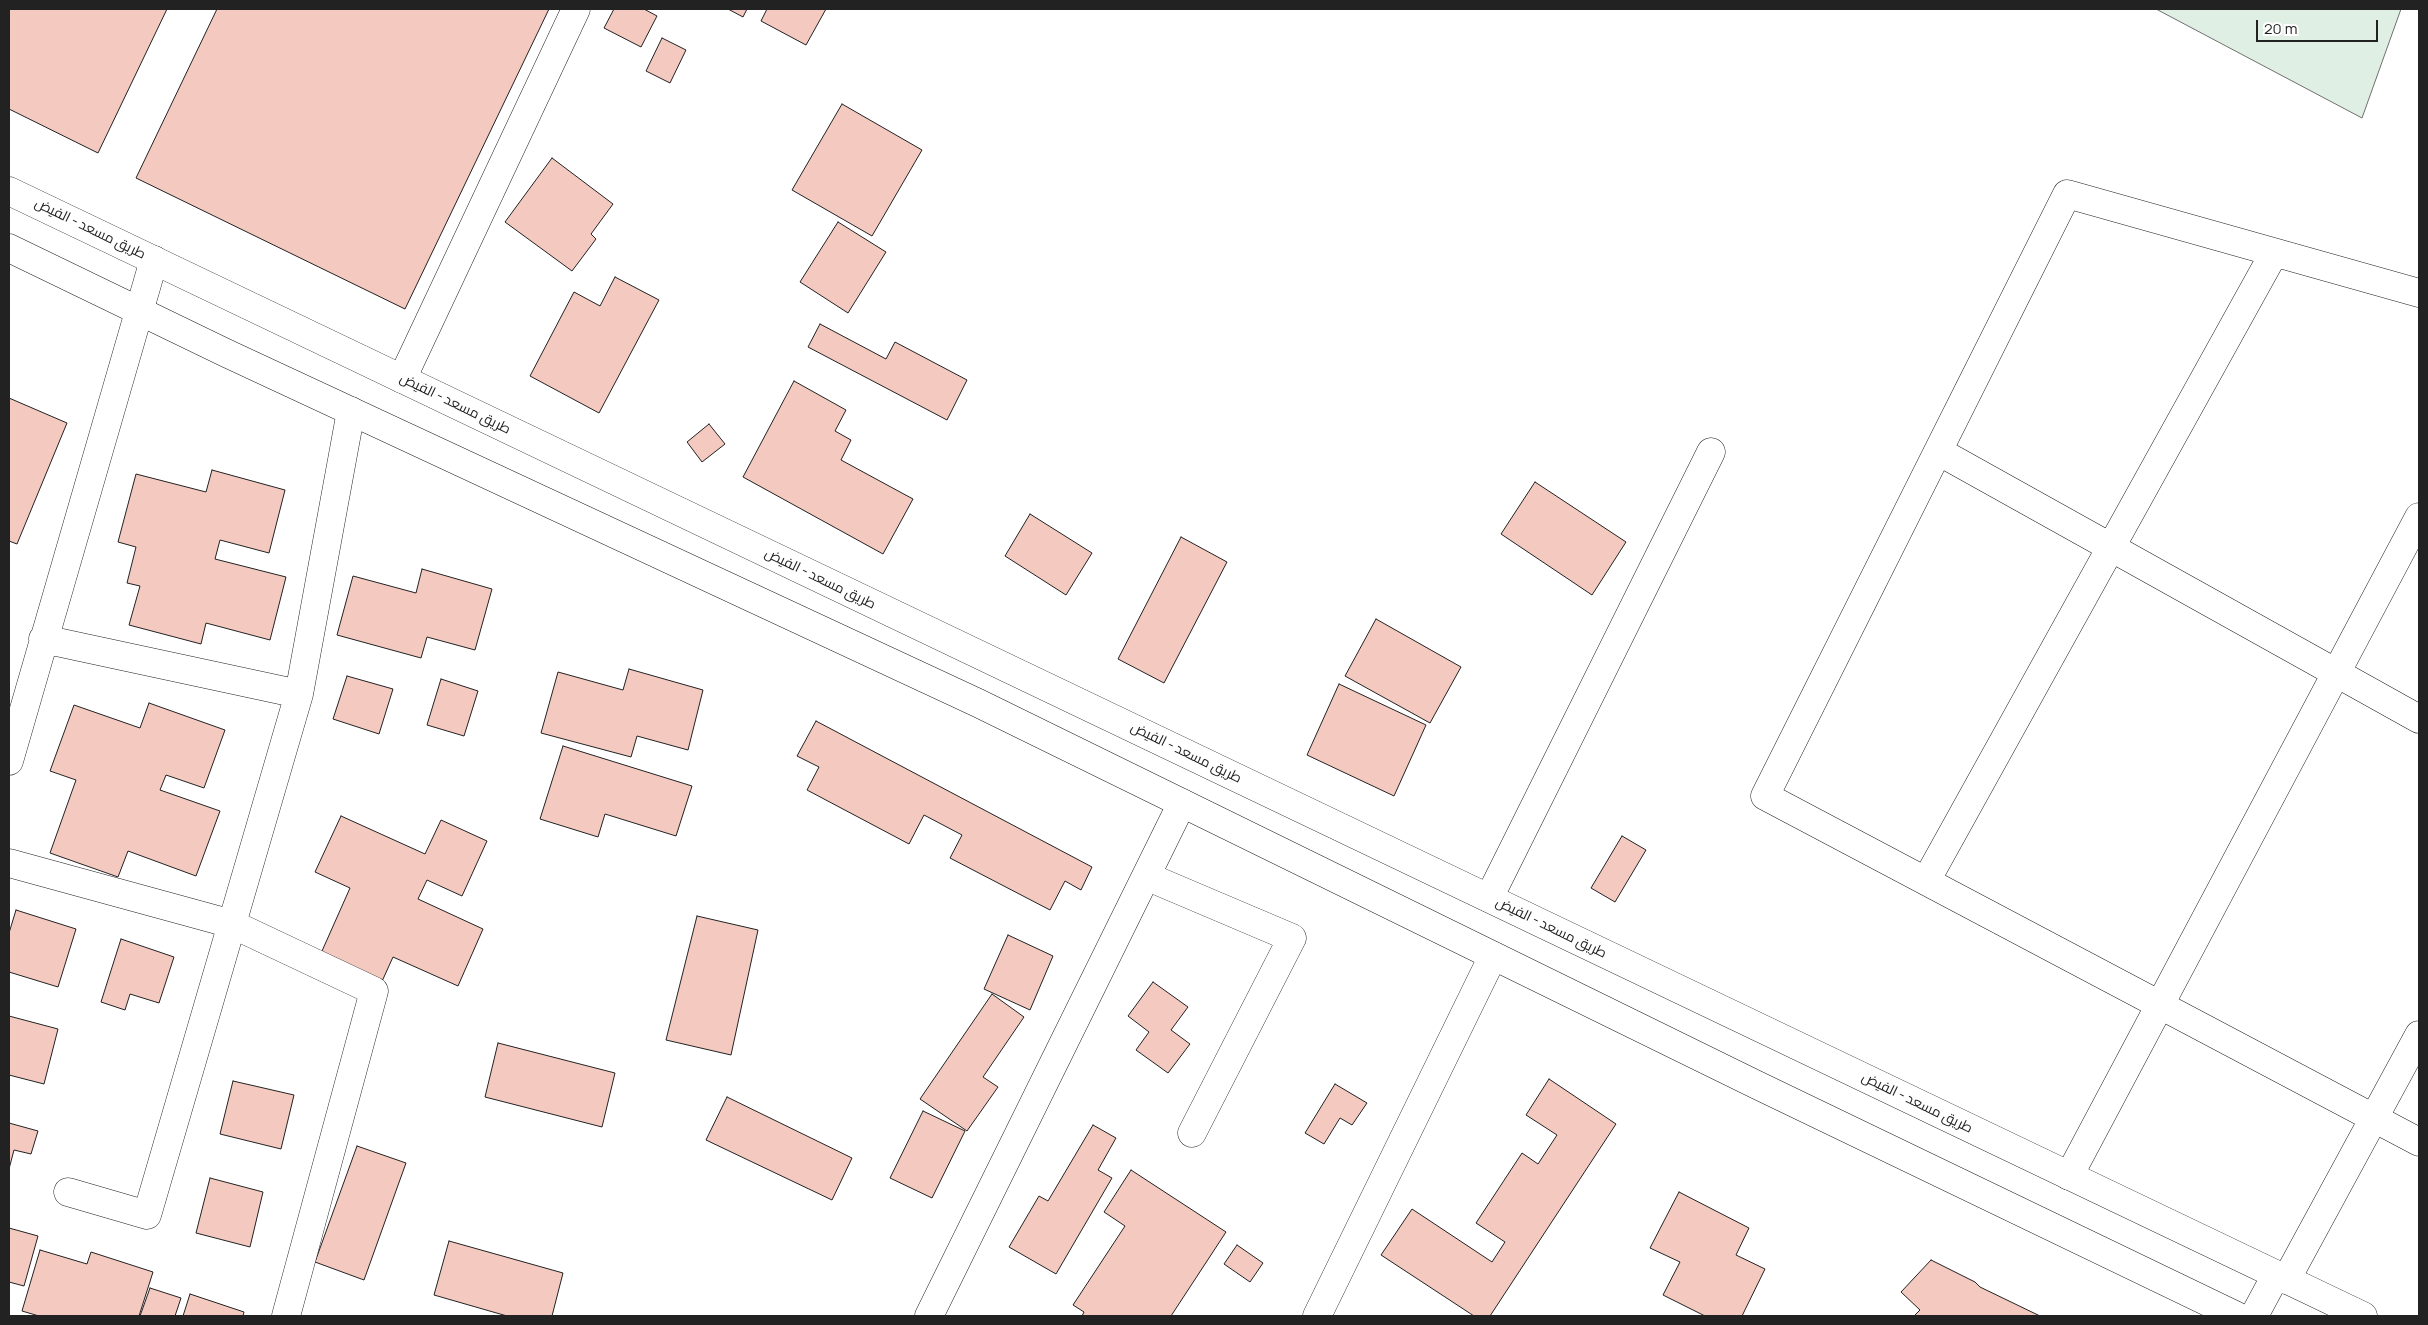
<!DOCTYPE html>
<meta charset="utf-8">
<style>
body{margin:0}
#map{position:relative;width:2428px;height:1325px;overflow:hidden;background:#fff;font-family:Manrope,sans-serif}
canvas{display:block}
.frame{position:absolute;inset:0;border:10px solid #222;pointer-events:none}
.scale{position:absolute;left:2256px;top:20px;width:122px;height:22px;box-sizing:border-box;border:2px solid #222;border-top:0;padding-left:6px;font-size:15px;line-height:18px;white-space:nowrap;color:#222;-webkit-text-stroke:4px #fff;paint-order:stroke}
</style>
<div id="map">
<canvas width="2428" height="1325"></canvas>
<div class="frame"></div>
<div class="scale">20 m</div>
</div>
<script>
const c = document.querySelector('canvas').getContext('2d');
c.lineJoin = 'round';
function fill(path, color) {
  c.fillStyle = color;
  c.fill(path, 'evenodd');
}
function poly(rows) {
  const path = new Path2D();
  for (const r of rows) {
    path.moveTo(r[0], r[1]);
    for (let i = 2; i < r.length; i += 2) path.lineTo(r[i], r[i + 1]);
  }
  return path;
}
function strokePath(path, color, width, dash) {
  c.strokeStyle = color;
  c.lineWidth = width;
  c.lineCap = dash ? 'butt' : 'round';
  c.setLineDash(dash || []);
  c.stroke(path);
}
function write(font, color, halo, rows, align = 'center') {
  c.font = font + ' Manrope,Cairo,sans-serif';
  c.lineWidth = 4;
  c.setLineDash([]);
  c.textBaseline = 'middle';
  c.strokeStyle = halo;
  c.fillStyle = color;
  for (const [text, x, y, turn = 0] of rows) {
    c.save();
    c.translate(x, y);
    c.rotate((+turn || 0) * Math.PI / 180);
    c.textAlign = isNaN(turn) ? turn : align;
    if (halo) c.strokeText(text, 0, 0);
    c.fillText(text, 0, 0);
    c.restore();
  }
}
const green = poly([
 [2156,9,2401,9,2362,118,2156,9]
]);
const building = poly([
 [9,9,167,9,98,153,9,109,9,9],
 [217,9,549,9,405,309,136,178,217,9],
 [614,9,644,9,657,16,641,47,604,28,614,9],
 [728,9,747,9,743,17,728,9],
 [767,9,826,9,806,45,761,21,767,9],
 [662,38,686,50,670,83,646,71,662,38],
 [842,104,922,150,872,236,792,190,842,104],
 [552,158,613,204,591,234,596,239,572,271,505,222,552,158],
 [838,222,886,252,848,313,800,282,838,222],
 [615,277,659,300,599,413,530,376,574,292,600,306,615,277],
 [820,324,886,359,895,342,967,380,947,420,808,347,820,324],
 [794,381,846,410,835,431,851,440,841,460,913,499,883,554,743,477,794,381],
 [9,398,67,423,17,544,9,541,9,398],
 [709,424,725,444,702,462,687,442,709,424],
 [212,470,285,490,269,553,220,540,215,559,286,577,270,640,206,623,201,644,129,625,140,586,127,583,136,547,118,542,136,474,206,492,212,470],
 [1535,482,1626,542,1592,595,1501,534,1535,482],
 [1030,514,1092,553,1066,595,1005,556,1030,514],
 [1181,537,1227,562,1164,683,1118,659,1181,537],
 [422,569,492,589,475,650,427,637,421,658,337,635,353,576,416,593,422,569],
 [1376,619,1461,667,1430,723,1345,676,1376,619],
 [629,669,703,690,688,750,637,736,631,757,541,733,558,672,623,690,629,669],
 [347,676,393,689,379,734,333,719,347,676],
 [441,679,478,691,464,736,427,725,441,679],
 [1339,684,1426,725,1394,796,1307,755,1339,684],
 [149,703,225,730,204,788,166,775,160,790,220,811,196,876,128,851,118,877,50,853,76,780,50,771,74,705,140,728,149,703],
 [816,721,1092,867,1081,890,1065,881,1050,910,950,858,962,835,924,815,909,844,807,790,819,767,797,756,816,721],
 [563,746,692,786,676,836,605,814,598,837,540,819,563,746],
 [341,816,425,854,441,820,487,841,462,896,427,880,418,899,483,929,458,986,393,957,379,988,318,960,350,888,315,872,341,816],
 [1622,836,1646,850,1615,902,1591,888,1622,836],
 [16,910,76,929,58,987,9,972,9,933,16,910],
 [697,916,758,930,731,1055,666,1040,697,916],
 [1008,935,1053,956,1030,1010,984,989,1008,935],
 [121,939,174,957,159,1003,130,994,125,1010,101,1002,121,939],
 [1153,982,1188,1007,1171,1030,1190,1044,1168,1073,1136,1050,1149,1032,1128,1016,1153,982],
 [992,994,1024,1017,983,1077,998,1087,967,1131,920,1099,992,994],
 [9,1016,58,1029,44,1084,9,1075,9,1016],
 [498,1043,615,1073,602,1127,485,1097,498,1043],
 [1549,1079,1616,1124,1490,1316,1474,1316,1381,1255,1412,1209,1492,1262,1505,1242,1476,1223,1522,1153,1538,1164,1557,1135,1526,1115,1549,1079],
 [233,1081,294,1095,281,1149,220,1134,233,1081],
 [1335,1084,1367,1103,1352,1125,1340,1118,1324,1144,1305,1133,1335,1084],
 [727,1097,852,1158,832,1200,706,1140,727,1097],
 [923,1111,965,1131,932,1198,890,1178,923,1111],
 [9,1123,38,1131,31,1154,14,1150,9,1169,9,1123],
 [1093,1125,1116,1138,1098,1170,1112,1178,1056,1274,1009,1247,1039,1196,1048,1201,1093,1125],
 [357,1146,406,1163,364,1280,315,1262,357,1146],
 [1131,1170,1226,1232,1171,1316,1082,1316,1084,1312,1073,1305,1125,1226,1104,1212,1131,1170],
 [210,1178,263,1192,250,1247,196,1233,210,1178],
 [1679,1192,1749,1228,1736,1255,1765,1269,1742,1316,1705,1316,1663,1295,1680,1262,1650,1248,1679,1192],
 [9,1228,38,1236,24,1286,9,1282,9,1228],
 [449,1241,563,1273,552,1316,507,1316,434,1295,449,1241],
 [1237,1245,1263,1263,1250,1282,1224,1264,1237,1245],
 [40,1250,87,1264,91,1252,153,1272,139,1316,39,1316,22,1311,40,1250],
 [1931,1260,1975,1282,1980,1287,2040,1316,1914,1316,1920,1310,1901,1292,1931,1260],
 [150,1288,181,1298,175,1316,140,1316,150,1288],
 [190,1294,244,1312,243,1316,183,1316,190,1294]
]);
const street = poly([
 [2419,293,2067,194,1765,796,2419,1142],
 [402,379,576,9],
 [1938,451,2419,719],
 [43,639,299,694],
 [9,761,154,260],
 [9,863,232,924,374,991,286,1316],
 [1146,876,1292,938,1192,1133],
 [1926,881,2274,253],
 [1489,898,1711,452],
 [2069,1176,2419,517],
 [68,1192,147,1215,299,694,351,411],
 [2286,1280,2419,1035],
 [929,1316,1182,803],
 [1317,1316,1493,956],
 [2254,1316,2276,1275]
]);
const primary = poly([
 [9,191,2363,1316],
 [9,248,226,353,978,703,1757,1085,2237,1316]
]);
const streetNames = [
 ["طريق مسعد - الفيض",90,229,26],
 ["طريق مسعد - الفيض",455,404,26],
 ["طريق مسعد - الفيض",820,579,26],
 ["طريق مسعد - الفيض",1186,753,26],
 ["طريق مسعد - الفيض",1551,928,26],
 ["طريق مسعد - الفيض",1917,1103,26]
];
fill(green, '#e0efe3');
strokePath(green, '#6f6f6f', 1);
fill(building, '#f3c9c0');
strokePath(building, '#222', 1);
strokePath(street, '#222', 29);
strokePath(primary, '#222', 29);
strokePath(street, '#fff', 28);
strokePath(primary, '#fff', 28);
write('14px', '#222', '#fff', streetNames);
</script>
